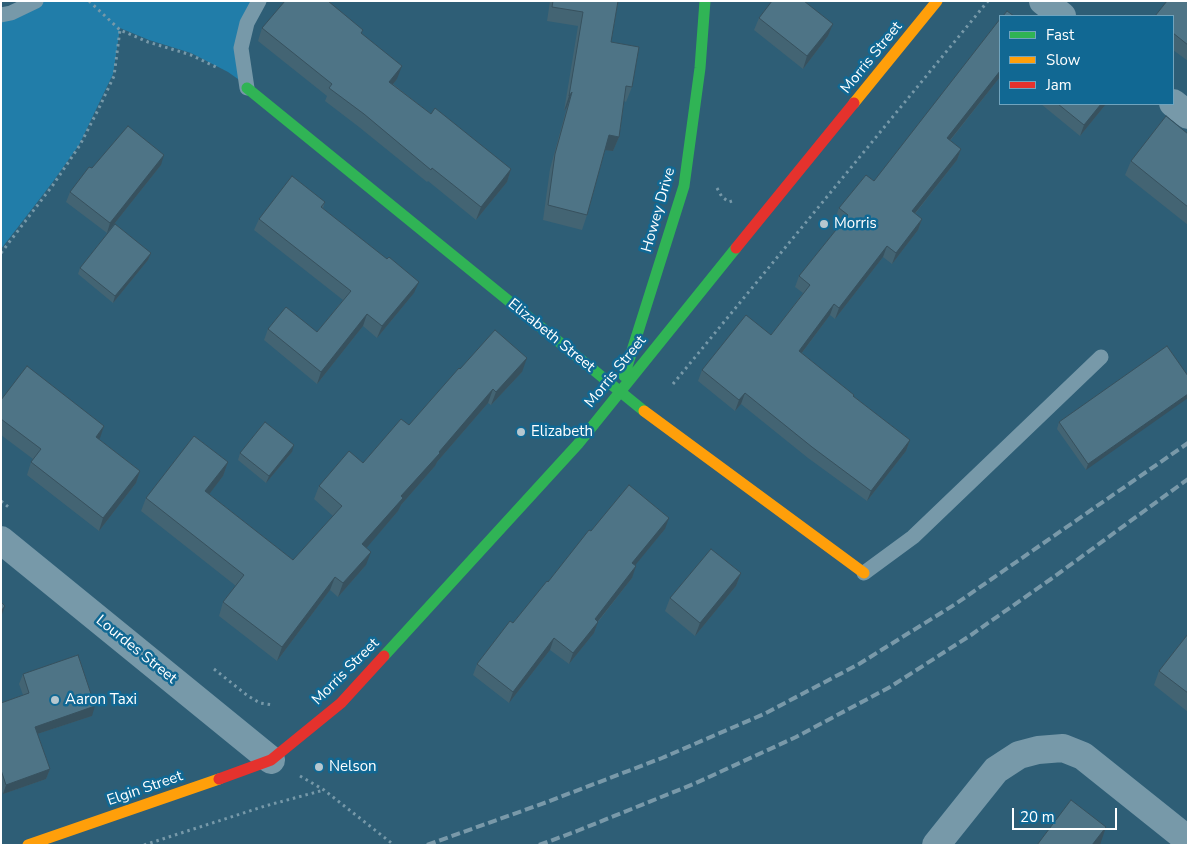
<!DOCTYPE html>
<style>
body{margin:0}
#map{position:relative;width:1189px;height:846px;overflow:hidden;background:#2e5e76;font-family:"Nunito Sans",sans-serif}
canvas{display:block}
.frame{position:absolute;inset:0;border:2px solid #fff;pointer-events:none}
.legend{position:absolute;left:999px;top:15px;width:175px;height:90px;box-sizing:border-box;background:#116893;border:1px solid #70a4be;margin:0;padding:6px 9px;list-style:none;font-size:15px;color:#fff}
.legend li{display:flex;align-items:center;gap:10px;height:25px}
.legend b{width:25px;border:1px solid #70a4be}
.scale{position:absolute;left:1012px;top:808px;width:105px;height:22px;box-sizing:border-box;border:2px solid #fff;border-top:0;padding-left:6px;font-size:15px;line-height:18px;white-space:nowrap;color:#fff;-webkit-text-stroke:4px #116893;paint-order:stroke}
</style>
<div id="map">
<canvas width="1189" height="846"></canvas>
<div class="frame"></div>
<ul class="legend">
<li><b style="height:6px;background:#30b455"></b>Fast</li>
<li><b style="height:6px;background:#ff9f0a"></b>Slow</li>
<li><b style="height:6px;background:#e5322d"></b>Jam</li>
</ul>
<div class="scale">20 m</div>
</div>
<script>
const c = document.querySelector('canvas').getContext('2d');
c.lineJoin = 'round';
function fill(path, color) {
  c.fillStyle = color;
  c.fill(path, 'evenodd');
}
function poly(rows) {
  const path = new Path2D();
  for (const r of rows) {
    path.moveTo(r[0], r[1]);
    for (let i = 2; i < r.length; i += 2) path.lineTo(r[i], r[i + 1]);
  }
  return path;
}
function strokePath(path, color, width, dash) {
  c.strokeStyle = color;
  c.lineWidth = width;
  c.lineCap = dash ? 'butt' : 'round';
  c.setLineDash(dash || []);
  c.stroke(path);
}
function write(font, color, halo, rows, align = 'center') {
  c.font = font + ' "Nunito Sans",sans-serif';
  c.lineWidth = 5;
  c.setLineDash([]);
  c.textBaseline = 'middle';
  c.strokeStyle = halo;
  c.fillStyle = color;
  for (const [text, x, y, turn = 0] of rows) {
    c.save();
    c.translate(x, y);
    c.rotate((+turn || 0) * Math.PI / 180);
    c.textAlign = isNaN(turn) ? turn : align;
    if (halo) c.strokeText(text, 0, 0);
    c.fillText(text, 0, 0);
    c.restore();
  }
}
const green = poly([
 [42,1,257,1,245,23,245,84,228,72,191,53,149,40,120,28,113,74,79,145,52,183,1,249,1,18]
]);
const path = poly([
 [89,1,120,30],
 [717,188,722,197,729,202,732,201],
 [1,253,53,185,80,145,99,108,114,76,120,30,148,42,191,55,218,68],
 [673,384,988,1],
 [1,501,11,509],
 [214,669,248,696,260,703,273,705],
 [300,776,324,790,394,845],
 [144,845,265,806,324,790]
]);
const lane = poly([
 [1,15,11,13,36,1],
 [247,88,241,48,247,23,259,1],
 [864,573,913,537,1101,357]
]);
const street = poly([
 [1043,1,1062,16],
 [1173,103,1188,115],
 [1,540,271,760],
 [936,845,996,770,1019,755,1038,750,1063,748,1083,756,1188,840]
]);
const fast = poly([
 [247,88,644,411],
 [624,376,684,186,700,68,705,1],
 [384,656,578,444,736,248]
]);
const slow = poly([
 [854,103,937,1],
 [644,411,864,573],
 [28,845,219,779]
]);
const jam = poly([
 [736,248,854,103],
 [219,779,271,760,341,703,384,656]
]);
const rail = poly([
 [427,845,547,802,662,758,764,714,859,664,957,603,1188,443],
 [539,845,577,831,696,783,796,737,890,687,971,635,1051,579,1188,479]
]);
const wall = poly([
 [550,1,618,1,611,42,632,87,626,102,624,101,619,137,613,151,605,150,587,215,582,230,543,220,550,169,567,107,564,111,578,26,547,21],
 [1188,1,1188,61,1173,50,1173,16],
 [759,18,833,24,828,36,803,69,754,30],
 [262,28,362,33,397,79,393,84,431,114,511,169,507,182,476,220,428,181,427,182,359,127,325,101,327,96,258,41],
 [1000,77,950,141,961,149,957,160,915,214,922,219,918,230,892,264,883,257,835,319,830,315,802,353,853,396,910,440,906,451,867,501,808,458,741,404,735,411,698,381,702,370,771,335,803,293,795,287,799,276,841,224,835,219,839,208,874,181],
 [1041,104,1106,104,1080,136],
 [1188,134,1188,225,1125,175,1131,161],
 [161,165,107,233,66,202,70,192,92,168],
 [325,202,323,208,414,293,377,338,363,326,317,384,264,340,268,329,317,332,343,300,254,230,259,219],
 [151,253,148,260,113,303,78,274,80,268],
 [460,369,522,372,491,405,488,403,437,462,435,466,401,505,398,511,366,548,366,565,338,597,330,590,277,661,219,616,223,602,236,586,141,511,146,498,228,462,223,476,209,494,293,560,333,516,314,499,319,486,363,463,409,425],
 [1188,376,1086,470,1057,429,1059,422],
 [1,400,104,426,99,439,140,471,136,483,99,531,27,475,31,462,33,459,1,435],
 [292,452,266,483,238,460,240,453],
 [665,529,635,565,632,578,598,622,594,633,569,664,550,650,509,703,473,675,477,664,513,623,591,531],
 [741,573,736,586,695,636,665,611,670,598],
 [1188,634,1188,712,1154,685,1159,671],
 [23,674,92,716,37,734,50,769,46,779,3,794,1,790,1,703,23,695,19,684]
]);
const shadedWall = poly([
 [833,24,828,36,803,69,807,56],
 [402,66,397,79,385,94,389,82],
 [1000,71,1000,77,943,149,947,138],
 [572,92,567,107,564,111,569,96],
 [1101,104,1106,104,1080,136,1084,125],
 [609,135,619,137,613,151,604,150],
 [961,149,957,160,908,222,912,211],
 [164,155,161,165,107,233,110,223],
 [511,169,507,182,476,220,481,207],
 [922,219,918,230,892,264,896,253],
 [887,246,883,257,835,319,839,308],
 [151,253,148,260,113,303,115,296],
 [419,282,414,293,377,338,382,326],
 [834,304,830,315,795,362,799,351],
 [367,314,363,326,317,384,321,372],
 [527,358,522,372,491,405,496,392],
 [493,389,488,403,437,462,435,466,401,505,398,511,358,558,362,544,401,496],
 [745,393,741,404,735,411,739,400],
 [1188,394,1188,398,1086,470,1088,464],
 [104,426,100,438,91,450,96,437],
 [910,440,906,451,867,501,871,491],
 [294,445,292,452,266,483,269,476],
 [228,462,223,476,201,505,205,491],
 [140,471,136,483,99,531,103,518],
 [669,518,665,529,628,574,632,563],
 [371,552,366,565,338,597,343,583],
 [636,566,632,578,591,630,595,619],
 [741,573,736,586,695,636,700,623],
 [335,577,330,590,277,661,282,647],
 [5,606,1,617,1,611],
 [598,622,594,633,569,664,573,653],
 [554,638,550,650,509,703,513,692],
 [95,706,92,716,31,736,35,727],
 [50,769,46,779,3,794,6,785],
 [1106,827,1100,845,1092,845]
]);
const building = poly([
 [285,1,328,1,363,30,361,33,402,66,389,82,431,114,435,108,511,169,481,207,432,168,431,170,364,114,329,88,332,84,262,28,285,1],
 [553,1,618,1,611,42,639,47,632,87,626,86,619,137,609,135,587,215,548,205,555,154,572,92,569,96,583,12,552,7,553,1],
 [772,1,804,1,833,24,807,56,759,18,772,1],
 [1167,1,1188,1,1188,45,1173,33,1173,16,1155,16,1167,1],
 [1007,11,1014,16,1003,16,1007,11],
 [1000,19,1000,71,947,138,961,149,912,211,922,219,896,253,887,246,839,308,834,304,799,351,854,395,853,396,910,440,871,491,812,447,745,393,739,400,702,370,746,315,771,335,810,285,799,276,848,215,839,208,866,175,874,181,1000,19],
 [1058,104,1101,104,1084,125,1058,104],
 [1166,116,1188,134,1188,207,1131,161,1166,116],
 [128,126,164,155,110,223,70,192,89,167,92,168,128,126],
 [292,176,325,202,321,207,387,259,389,257,419,282,382,326,367,314,321,372,268,329,286,307,317,332,351,291,259,219,292,176],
 [115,224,151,253,115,296,80,268,115,224],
 [495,330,527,358,496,392,493,389,439,452,440,453,401,496,403,498,362,544,371,552,343,583,335,577,282,647,223,602,244,575,146,498,194,436,228,462,205,491,293,560,342,506,319,486,349,451,363,463,401,419,409,425,459,368,460,369,495,330],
 [1167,346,1188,376,1188,394,1088,464,1059,422,1167,346],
 [27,366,104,426,96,437,140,471,103,518,31,462,41,449,1,419,1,400,27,366],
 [265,422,294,445,269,476,240,453,265,422],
 [629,485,669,518,632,563,636,566,595,619,598,622,573,653,554,638,513,692,477,664,510,621,513,623,547,581,548,582,589,530,591,531,629,485],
 [711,549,741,573,700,623,670,598,711,549],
 [1,602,5,606,1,611,1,602],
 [1188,634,1188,693,1159,671,1188,634],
 [78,655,95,706,35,727,50,769,6,785,1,770,1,703,29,693,23,674,78,655],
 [1071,800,1106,827,1092,845,1037,845,1071,800]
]);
const markers = [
 [824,224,5,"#b6c7cf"],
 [521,432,5,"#b6c7cf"],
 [55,700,5,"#b6c7cf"],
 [319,767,5,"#b6c7cf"]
];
const streetNames = [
 ["Morris Street",872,58,-51],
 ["Howey Drive",659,210,-74],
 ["Elizabeth Street",551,336,39],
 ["Morris Street",616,372,-51],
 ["Lourdes Street",136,650,39],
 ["Morris Street",346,672,-45],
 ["Elgin Street",145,789,-19]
];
const poiNames = [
 ["Morris",834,224],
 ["Elizabeth",531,432],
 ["Aaron Taxi",65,700],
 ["Nelson",329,767]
];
fill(green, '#217da9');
strokePath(path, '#7799a9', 3, [2.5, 4]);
strokePath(lane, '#7799a9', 15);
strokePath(street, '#7799a9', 28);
strokePath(fast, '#30b455', 11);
strokePath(slow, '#ff9f0a', 11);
strokePath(jam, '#e5322d', 11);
strokePath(rail, '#7999a9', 4, [9, 4]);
fill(wall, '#436473');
fill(shadedWall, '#37515e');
fill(building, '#4e7486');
strokePath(building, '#37515e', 1);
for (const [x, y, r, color] of markers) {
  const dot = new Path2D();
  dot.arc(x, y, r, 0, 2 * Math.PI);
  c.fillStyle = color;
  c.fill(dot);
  strokePath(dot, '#116893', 2);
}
write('15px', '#fff', '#116893', streetNames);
write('15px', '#fff', '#116893', poiNames, 'left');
</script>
